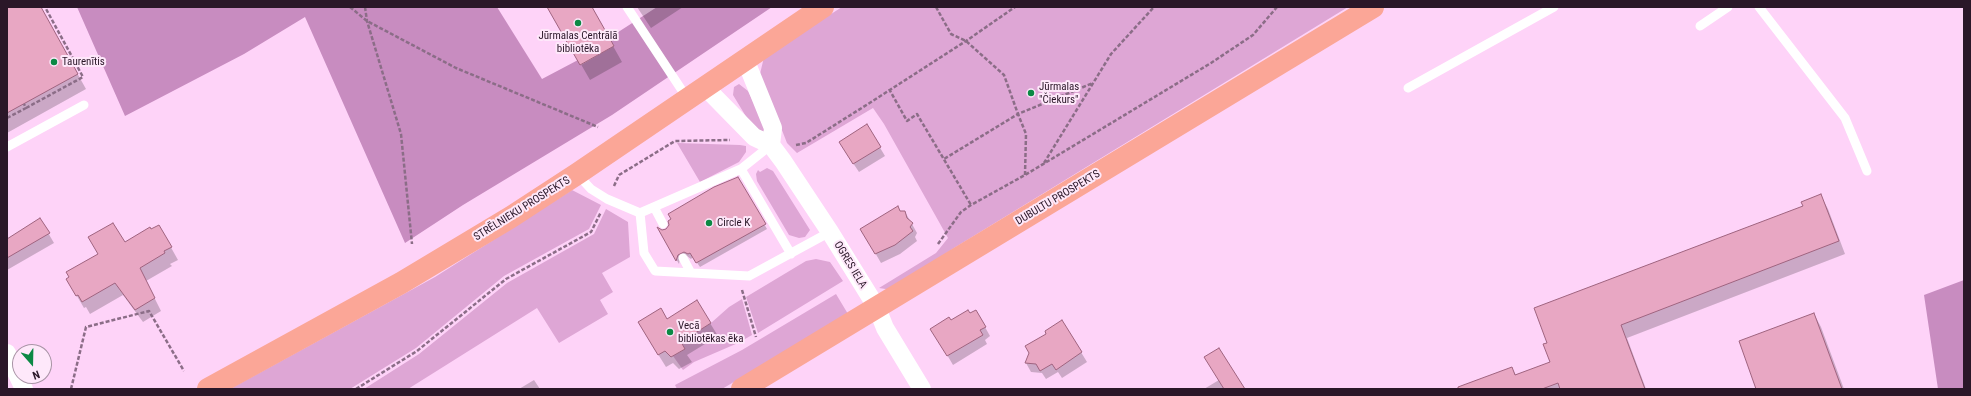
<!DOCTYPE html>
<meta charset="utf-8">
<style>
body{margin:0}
#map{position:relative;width:1971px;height:396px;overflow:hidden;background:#fed3f8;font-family:"Roboto Condensed",sans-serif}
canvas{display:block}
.frame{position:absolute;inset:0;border:8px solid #2a1728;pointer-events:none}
.north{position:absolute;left:12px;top:344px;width:40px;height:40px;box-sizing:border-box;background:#fee8fa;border:1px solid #a994a6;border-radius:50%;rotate:160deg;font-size:11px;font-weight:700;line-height:16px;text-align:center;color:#2a1728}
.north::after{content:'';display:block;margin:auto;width:14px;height:18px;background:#0b8944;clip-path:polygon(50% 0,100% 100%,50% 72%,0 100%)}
</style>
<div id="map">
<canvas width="1971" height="396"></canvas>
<div class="frame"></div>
<div class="north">N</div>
</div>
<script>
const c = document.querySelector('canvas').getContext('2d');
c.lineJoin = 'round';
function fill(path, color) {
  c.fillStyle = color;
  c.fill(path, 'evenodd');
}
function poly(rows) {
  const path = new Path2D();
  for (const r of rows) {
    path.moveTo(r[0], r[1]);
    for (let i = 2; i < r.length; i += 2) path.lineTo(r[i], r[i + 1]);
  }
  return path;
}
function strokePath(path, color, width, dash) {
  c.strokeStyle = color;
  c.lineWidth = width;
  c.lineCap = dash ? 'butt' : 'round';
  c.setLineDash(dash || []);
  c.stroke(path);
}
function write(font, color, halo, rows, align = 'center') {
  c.font = font + ' "Roboto Condensed",sans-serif';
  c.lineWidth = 4;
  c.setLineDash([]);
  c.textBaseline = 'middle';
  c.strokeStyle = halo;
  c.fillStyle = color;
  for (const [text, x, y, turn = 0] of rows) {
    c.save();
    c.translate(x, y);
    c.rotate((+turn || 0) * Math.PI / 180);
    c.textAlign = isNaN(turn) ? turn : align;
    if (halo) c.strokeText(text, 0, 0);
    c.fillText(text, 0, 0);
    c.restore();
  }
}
const green = poly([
 [842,7,1348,7,954,248,892,290,879,288,936,253,948,238,884,124,873,108,797,153,787,143,760,74,764,57],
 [739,84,748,91,767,129,766,135,756,133,733,95,734,87],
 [677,143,740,145,746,146,746,152,739,162,700,182],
 [767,168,773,171,810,230,805,237,799,238,789,235,757,181,756,174,758,170,760,172],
 [572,190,601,205,589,229,504,276,416,348,350,389,230,389,435,277],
 [606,209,628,222,630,257,602,273,613,292,600,300,608,314,559,343,537,308,408,389,364,389,419,354,507,283,594,234],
 [816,259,830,262,843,281,758,333,746,297,806,261],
 [836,294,848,314,722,389,677,389,675,385,742,350],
 [742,299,752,335,738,343,694,362,683,370,673,356,685,349,681,342,711,323,729,307]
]);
const forest = poly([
 [77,7,497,7,542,79,578,60,581,65,614,46,609,38,657,7,772,7,612,115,463,205,405,243,305,17,244,54,125,116],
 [1964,280,1964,389,1938,389,1924,295]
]);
const shadow = poly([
 [7,7,40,7,86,89,7,133],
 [548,7,591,7,622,62,590,80],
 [637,7,683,7,651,28],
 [867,126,885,156,859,172,845,151],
 [737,178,767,229,700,267,693,257,691,259,687,256,680,259,679,264,659,230,667,230],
 [1821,196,1828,209,1845,254,1627,338,1646,389,1456,389,1512,368,1516,375,1551,363],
 [900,212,905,212,912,224,917,233,915,237,917,241,900,254,881,263,862,230],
 [40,219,54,243,7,270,7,240],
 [159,226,178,260,170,264,172,266,146,281,161,311,143,322,123,295,90,314,86,307,84,308,67,279,124,244],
 [697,302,718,336,687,355,692,362,679,369,673,363,666,367,646,335],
 [976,311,990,336,985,340,987,344,953,365,932,329],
 [1814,314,1821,327,1844,389,1757,389],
 [1062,321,1087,362,1062,378,1058,372,1046,379,1042,373,1031,372,1026,363,1030,353],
 [534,380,540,389,519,389],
 [1219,380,1244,389,1204,389]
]);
const building = poly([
 [7,7,41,7,78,74,7,113,7,7],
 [547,7,592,7,614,46,580,65,547,7],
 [867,124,881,147,853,164,839,142,867,124],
 [738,177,766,224,696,263,690,253,688,254,684,252,678,255,676,261,657,227,662,230,666,229,669,225,668,221,671,219,668,214,714,187,738,177],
 [1821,194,1839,241,1621,325,1645,389,1560,389,1558,383,1542,389,1458,389,1458,387,1512,367,1515,375,1550,362,1543,344,1547,343,1534,308,1803,206,1801,202,1821,194],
 [898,206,900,211,905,211,907,218,913,223,910,227,913,231,895,245,875,254,860,229,898,206],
 [40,218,50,233,7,258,7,239,40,218],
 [113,223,125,242,150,227,151,229,159,225,172,247,164,251,165,253,140,268,155,298,135,310,115,283,82,302,78,295,76,296,66,279,69,277,66,272,98,254,88,237,113,223],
 [697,300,711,323,681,342,685,349,671,357,665,351,658,355,638,322,661,308,667,319,697,300],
 [968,310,970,313,976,310,986,327,980,330,983,335,947,356,930,329,949,317,951,320,968,310],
 [1814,313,1842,389,1756,389,1739,341,1814,313],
 [1062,320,1082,352,1056,370,1052,364,1040,371,1036,364,1025,363,1029,353,1025,346,1046,334,1045,331,1062,320],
 [1219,348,1245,389,1224,389,1204,357,1219,348]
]);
const path = poly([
 [350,7,367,21,456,68,598,127],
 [365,7,367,21,401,134,412,244],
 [936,7,951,34,966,41,1004,75,1018,114,944,159],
 [889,89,907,121,917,114,971,205],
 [26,108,83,77,45,7],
 [7,118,26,108,24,104],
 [796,145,806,143,868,104,966,41,1015,7],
 [1044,163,1111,54,1154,7],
 [1025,175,1026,134,1018,114,1093,83],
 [614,186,619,175,675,141,730,140],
 [938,244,961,212,971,205,1025,175,1211,63,1253,35,1277,7],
 [742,290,756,337],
 [71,389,86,327,149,311,184,371],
 [356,389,417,351,506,279,591,232,601,212]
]);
const lane = poly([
 [627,7,687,98],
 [1759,7,1845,118,1867,171],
 [1700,26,1728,7],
 [1408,88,1554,7],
 [7,147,84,105],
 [741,169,791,254],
 [577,174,591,189,607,199,640,213,741,169,771,145],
 [654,207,663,224],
 [640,213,644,253,655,271,749,276,830,232],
 [683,258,691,273]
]);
const street = poly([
 [745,59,773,128,771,145],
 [704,86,754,137,771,145,783,161,830,232,877,308,885,328,922,389],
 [7,353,24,389]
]);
const primary = poly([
 [208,389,401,283,511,217,577,174,823,7],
 [742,389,1373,7]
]);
const markers = [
 [578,23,4,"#0b8944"],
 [54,62,4,"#0b8944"],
 [1031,93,4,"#0b8944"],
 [709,223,4,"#0b8944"],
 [670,332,4,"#0b8944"]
];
const poiNames = [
 ["Jūrmalas Centrālā",578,36,"center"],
 ["bibliotēka",578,49,"center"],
 ["Taurenītis",62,62],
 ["Jūrmalas",1039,87],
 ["\"Čiekurs\"",1039,100],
 ["Circle K",717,223],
 ["Vecā",678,326],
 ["bibliotēkas ēka",678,339]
];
const streetNames = [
 ["DUBULTU PROSPEKTS",1058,198,-31],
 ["STRĒLNIEKU PROSPEKTS",522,209,-32],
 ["OGRES IELA",850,265,59]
];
fill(green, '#dea6d5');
fill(forest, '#c88cc0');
fill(shadow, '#0003');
fill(building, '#e8a7c3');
strokePath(building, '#9f637f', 1);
strokePath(path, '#8b6d87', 2.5, [4, 2]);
strokePath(lane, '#fff', 9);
strokePath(street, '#fff', 18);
strokePath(primary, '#fba697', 22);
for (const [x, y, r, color] of markers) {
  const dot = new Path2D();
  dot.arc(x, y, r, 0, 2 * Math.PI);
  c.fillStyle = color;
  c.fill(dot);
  strokePath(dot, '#fee8fa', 1.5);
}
write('11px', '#2a1728', '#fee8fa', poiNames, 'left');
write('11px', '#2a1728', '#fee8fa', streetNames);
</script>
